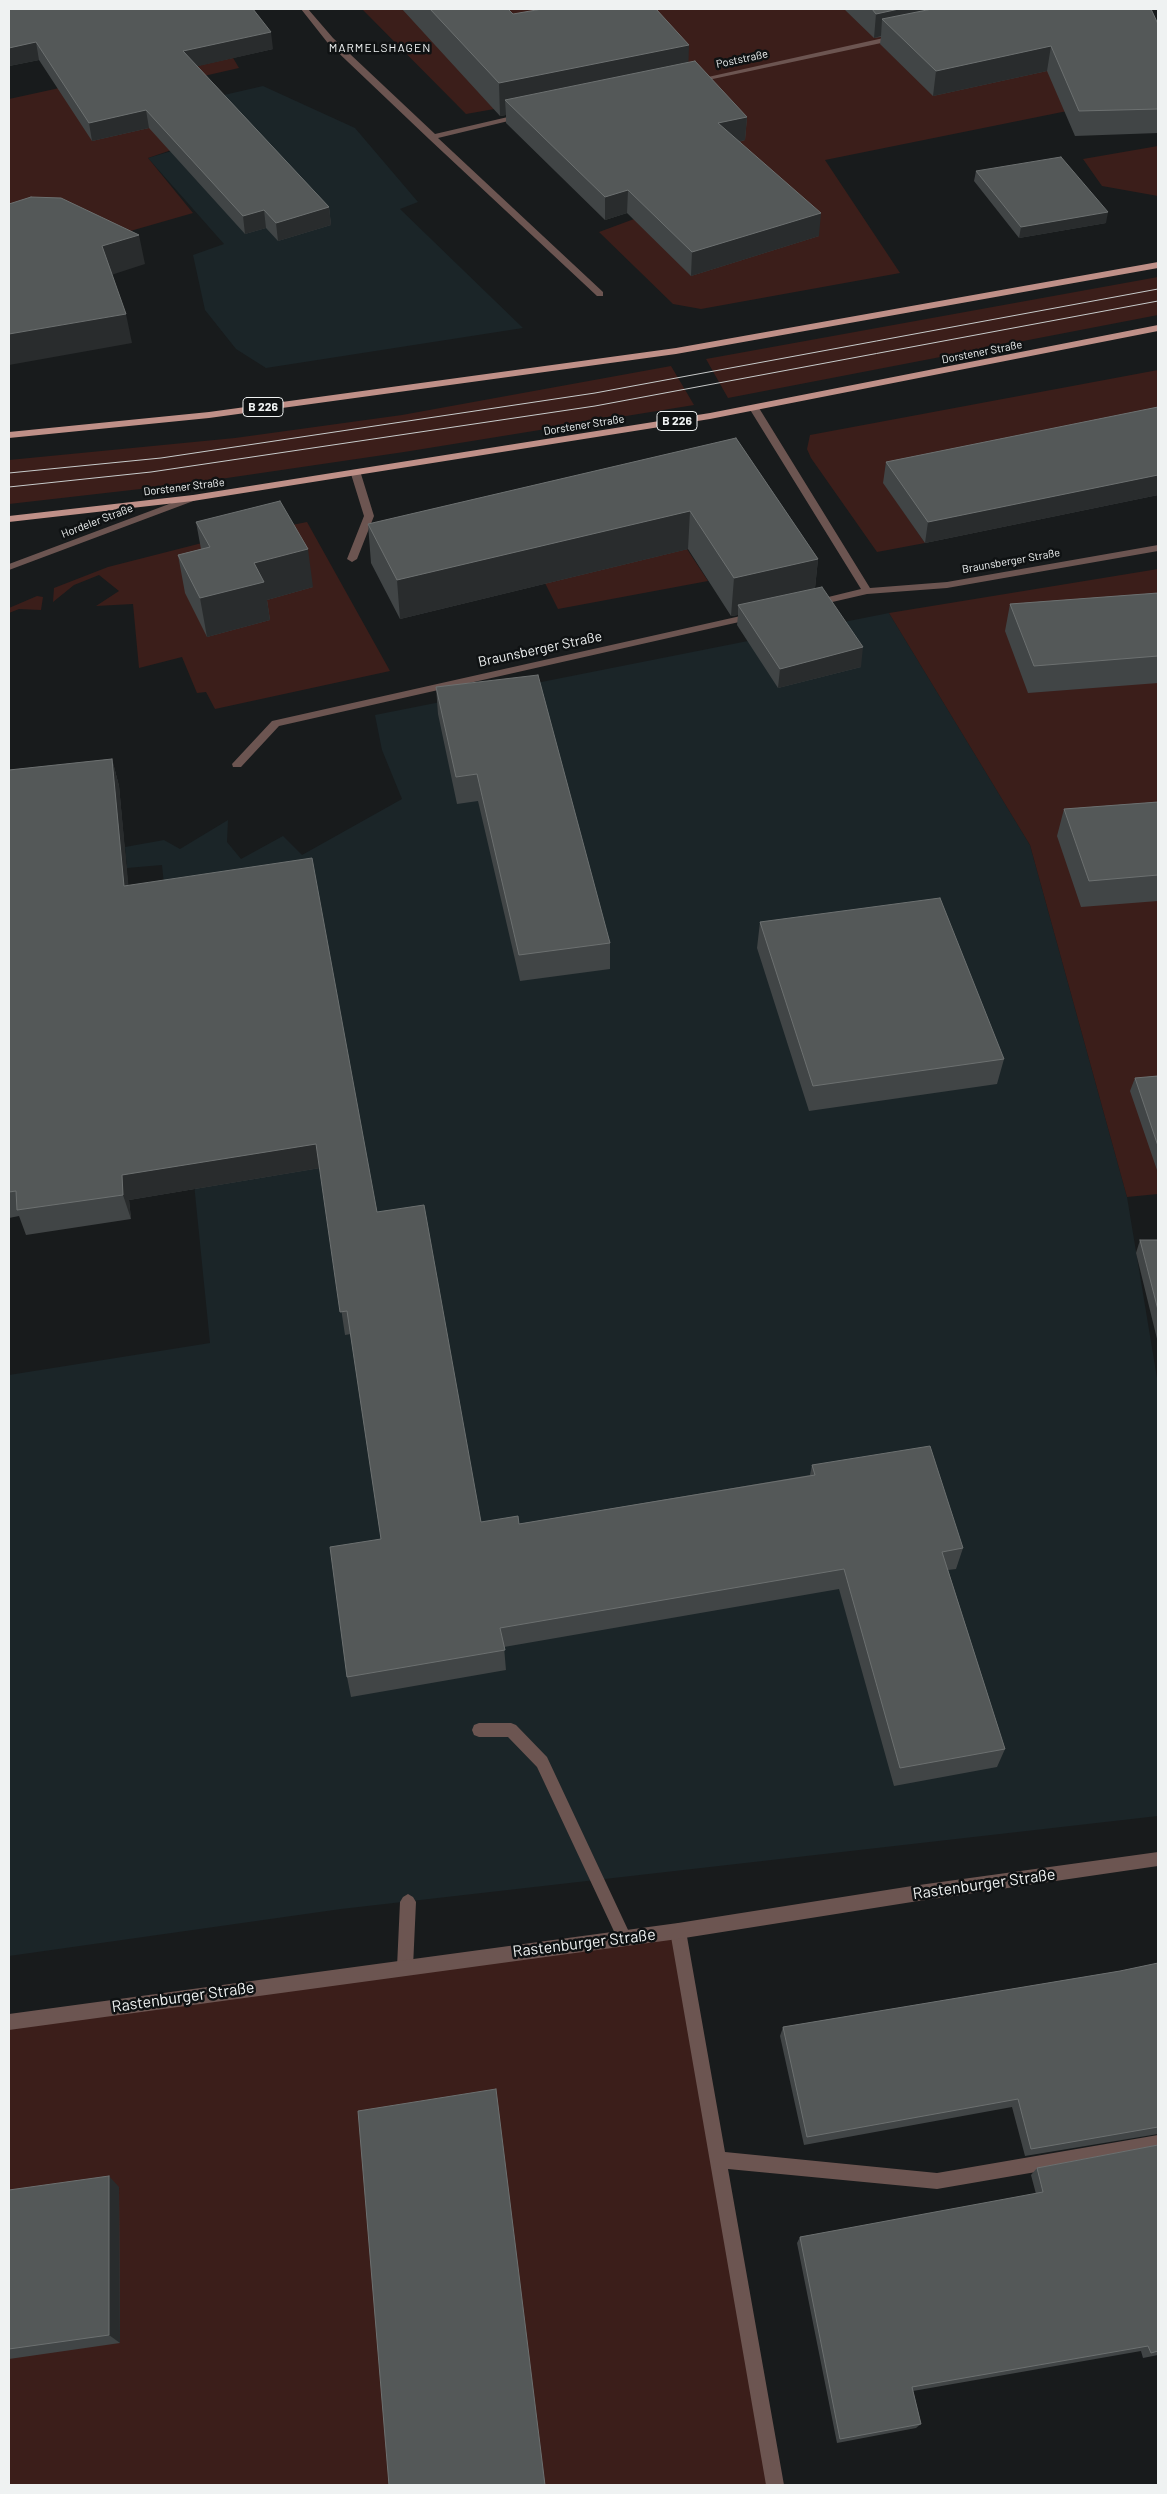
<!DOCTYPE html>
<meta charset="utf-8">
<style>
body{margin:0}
#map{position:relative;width:1167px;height:2494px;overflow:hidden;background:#181b1c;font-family:Barlow,sans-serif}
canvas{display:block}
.frame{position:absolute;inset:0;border:10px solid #eff2f2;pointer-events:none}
</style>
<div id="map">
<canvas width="1167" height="2494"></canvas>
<div class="frame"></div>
</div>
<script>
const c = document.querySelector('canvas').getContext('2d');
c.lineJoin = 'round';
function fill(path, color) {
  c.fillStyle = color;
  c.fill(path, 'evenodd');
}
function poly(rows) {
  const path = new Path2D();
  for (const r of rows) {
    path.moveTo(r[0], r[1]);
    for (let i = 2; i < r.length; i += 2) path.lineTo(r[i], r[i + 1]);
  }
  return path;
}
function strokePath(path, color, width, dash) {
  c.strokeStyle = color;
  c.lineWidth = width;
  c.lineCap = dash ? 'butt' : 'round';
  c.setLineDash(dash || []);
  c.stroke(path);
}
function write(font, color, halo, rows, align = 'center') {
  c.font = font + ' Barlow,sans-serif';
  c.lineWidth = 5;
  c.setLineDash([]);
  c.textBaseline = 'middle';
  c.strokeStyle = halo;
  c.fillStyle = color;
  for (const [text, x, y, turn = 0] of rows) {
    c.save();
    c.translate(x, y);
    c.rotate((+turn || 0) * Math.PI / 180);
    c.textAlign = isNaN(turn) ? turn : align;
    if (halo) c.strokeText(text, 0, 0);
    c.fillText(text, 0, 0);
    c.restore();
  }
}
const built = poly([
 [263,86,355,128,418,202,400,209,523,328,266,368,236,349,205,310,193,255,224,244,148,158,199,143,172,107],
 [889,613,1030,845,1127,1197,1158,1384,1158,1816,341,1909,9,1956,9,1375,210,1343,162,865,127,868,125,847,164,840,180,849,228,820,227,842,241,859,283,836,302,855,402,799,382,750,375,715]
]);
const green = poly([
 [362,9,1018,9,1082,108,825,160,900,273,701,309,673,304,599,232,715,189,568,96,466,114],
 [229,51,239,68,151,88,192,143,148,158,193,213,99,240,9,237,9,99],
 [1158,146,1158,196,1102,186,1083,159],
 [1158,277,1158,315,728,398,706,359],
 [671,366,694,405,404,452,193,483,9,504,9,460,235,438,402,415],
 [1158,370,1158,427,884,483,925,543,877,552,811,458,807,449,810,435],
 [307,522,390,671,215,709,206,692,197,693,182,657,139,668,133,604,96,606,119,591,99,575,74,585,53,602,54,588,108,567,202,543],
 [687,549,708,581,558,609,545,583],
 [1158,569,1158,1194,1127,1197,1030,845,889,613],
 [37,596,43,597,41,610,19,609,9,613,9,608],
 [678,1931,775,2485,9,2485,9,2022]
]);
const service = poly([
 [356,471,361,474,374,516,357,559,352,562,347,559,364,516,351,474,356,471],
 [479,1723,511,1723,516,1725,547,1757,629,1932,632,1937,629,1942,624,1945,619,1942,537,1767,508,1737,479,1737,474,1735,472,1730,474,1725,479,1723],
 [408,1894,413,1897,416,1902,413,1967,410,1972,405,1975,400,1972,397,1967,400,1902,403,1897,408,1894],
 [678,1923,683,1926,686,1931,725,2152,937,2173,1158,2135,1158,2151,937,2189,728,2169,784,2485,766,2485,670,1931,673,1926,678,1923]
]);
const minor = poly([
 [301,9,308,9,333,38,435,134,525,113,525,117,438,138,603,292,603,296,597,296,429,139,327,42,301,9],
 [897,35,900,35,900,39,694,83,690,81,897,35],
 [754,405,759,408,870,588,947,582,1158,545,1158,551,947,588,867,594,815,606,812,605,812,601,861,589,749,408,754,405],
 [193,495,196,496,196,500,9,570,9,564,193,495],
 [754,613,759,616,757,618,279,726,241,767,233,767,232,764,272,721,754,613],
 [1158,1852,1158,1866,912,1902,678,1939,9,2030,9,2014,678,1923,912,1886,1158,1852]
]);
const primary = poly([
 [1158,262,1158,268,676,354,209,418,9,438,9,432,209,412,676,348,1158,262],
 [1158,325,1158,331,710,419,193,501,9,522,9,516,193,495,710,413,1158,325]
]);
const tram = poly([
 [9,473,161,458,595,393,1158,289],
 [9,487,151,472,595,406,1158,301]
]);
const wall = poly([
 [9,9,273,49,197,66,329,207,331,225,278,241,266,228,245,234,149,128,92,141,39,60,9,66],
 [402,9,508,9,513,14,689,62,747,117,745,140,739,142,819,236,691,276,627,213,605,220,506,123,506,115,500,116],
 [844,9,1151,9,1158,24,1158,133,1075,136,1047,71,933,96,880,44,881,37,874,38],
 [976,171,1106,223,1019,238,974,181],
 [1158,407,1158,495,925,543,883,483,886,462],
 [736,438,818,559,815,588,861,667,778,688,737,625,738,615,731,616,688,549,400,619,371,563,368,524],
 [196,522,313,587,267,600,270,620,207,637,185,593,178,555,201,549],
 [1158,593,1158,683,1028,693,1005,631,1010,604],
 [436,687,610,943,610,969,520,981,478,801,457,804,438,714],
 [112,759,119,786,128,885,377,1212,481,1522,519,1524,810,1475,812,1465,963,1548,956,1569,948,1570,1005,1749,997,1767,894,1786,839,1589,504,1647,506,1670,351,1697,347,1677,381,1539,351,1334,345,1335,320,1168,129,1200,131,1219,26,1235,19,1216,9,1218,9,770],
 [1158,802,1158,901,1081,907,1057,836,1064,809],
 [760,922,1004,1059,997,1084,809,1111,757,948],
 [1158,1076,1158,1173,1130,1091,1135,1078],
 [1140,1240,1158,1240,1158,1343,1136,1253],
 [1158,1963,1158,2134,1025,2156,1012,2107,804,2145,780,2036,783,2027,1120,1971],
 [1158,2145,1158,2355,1143,2358,1141,2351,913,2391,921,2424,916,2428,837,2443,797,2243,800,2237,1036,2194,1031,2175,1037,2168],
 [119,2187,120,2343,9,2359,9,2190]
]);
const shadedWall = poly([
 [899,9,1010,9,882,19,881,36,874,38,876,14],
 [271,32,273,49,186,69,183,51],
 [36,42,39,60,9,66,9,48],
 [689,45,688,78,505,100,506,115,500,116,499,83],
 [1051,46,1047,71,933,96,936,71],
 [146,110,149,128,92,141,89,123],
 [747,117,745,140,717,147,718,123],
 [628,190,627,213,605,220,605,197],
 [329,207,331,225,278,241,276,223],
 [264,210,266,228,245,234,243,216],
 [1108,212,1106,223,1019,238,1021,227],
 [821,213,819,236,691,276,692,252],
 [139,235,145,264,108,276,102,246],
 [126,314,132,343,9,365,9,334],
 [1158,475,1158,495,925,543,928,522],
 [690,511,688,549,400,619,397,580],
 [308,549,313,587,267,600,270,620,207,637,200,598,254,563],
 [818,559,814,598,738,605,738,615,731,616,734,578],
 [863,647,861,667,778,688,780,669],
 [112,759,119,786,131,912,124,886],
 [316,1144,320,1168,129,1200,131,1219,123,1195,122,1175],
 [109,2176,119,2187,120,2343,109,2335]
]);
const building = poly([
 [9,9,253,9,271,32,183,51,329,207,276,223,264,210,243,216,146,110,89,123,36,42,9,48,9,9],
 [430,9,508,9,513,14,542,9,656,9,689,45,499,83,430,9],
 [872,9,899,9,876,14,872,9],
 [932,9,1151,9,1158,24,1158,109,1079,111,1051,46,936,71,882,19,932,9],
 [695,61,747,117,718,123,821,213,692,252,628,190,605,197,505,100,695,61],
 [1061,157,1108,212,1021,227,976,171,1061,157],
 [31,197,61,198,139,235,102,246,126,314,9,334,9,204,31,197],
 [1158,407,1158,475,928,522,886,462,1158,407],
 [736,438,818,559,734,578,690,511,397,580,368,524,736,438],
 [280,501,308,549,254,563,264,582,200,598,178,555,210,547,196,522,280,501],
 [822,587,863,647,780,669,738,605,822,587],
 [1158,593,1158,656,1034,666,1010,604,1158,593],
 [538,675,610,943,519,955,477,774,456,777,436,687,538,675],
 [112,759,124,886,312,858,377,1212,424,1205,481,1522,518,1516,519,1524,815,1475,812,1465,930,1446,963,1548,942,1552,1005,1749,900,1768,844,1569,500,1628,505,1650,347,1677,330,1547,381,1539,347,1311,340,1312,316,1144,122,1175,123,1195,17,1210,16,1191,9,1192,9,770,112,759],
 [1158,802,1158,875,1089,881,1064,809,1158,802],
 [940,898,1004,1059,813,1086,760,922,940,898],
 [1158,1076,1158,1146,1135,1078,1158,1076],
 [1140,1240,1158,1240,1158,1310,1140,1240],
 [1158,1963,1158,2127,1031,2149,1018,2099,807,2137,783,2027,1120,1971,1158,1963],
 [496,2089,545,2485,389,2485,358,2111,496,2089],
 [1158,2145,1158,2351,1151,2353,1148,2346,912,2387,921,2424,840,2439,800,2237,1043,2192,1037,2168,1158,2145],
 [109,2176,109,2335,9,2349,9,2190,109,2176]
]);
const farStreetnames = [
 ["Poststraße",742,59,-12],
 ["Dorstener Straße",982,352,-11],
 ["Dorstener Straße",584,425,-9],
 ["Dorstener Straße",184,487,-7],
 ["Hordeler Straße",97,521,-21],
 ["Braunsberger Straße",1011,561,-10]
];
const farNeighbourhoodnames = [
 ["MARMELSHAGEN",380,48]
];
const shields = [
 [263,407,40],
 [677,421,40]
];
const shieldNames = [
 ["B 226",263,407],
 ["B 226",677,421]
];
const streetNames = [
 ["Braunsberger Straße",540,649,-12]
];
const nearStreetnames = [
 ["Rastenburger Straße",984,1884,-8],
 ["Rastenburger Straße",584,1943,-7],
 ["Rastenburger Straße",183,1997,-8]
];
fill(built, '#1b2528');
fill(green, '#3b1e1a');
fill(service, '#6c5551');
fill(minor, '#6c5551');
fill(primary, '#bf9088');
strokePath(tram, '#c8cbcb', 1);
fill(wall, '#414546');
fill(shadedWall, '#292c2d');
fill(building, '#545858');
strokePath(building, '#6c7070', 1);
write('11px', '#eff2f2', '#0f1213', farStreetnames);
c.letterSpacing = '1px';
write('12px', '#eff2f2', '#0f1213', farNeighbourhoodnames);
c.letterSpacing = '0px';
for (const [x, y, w] of shields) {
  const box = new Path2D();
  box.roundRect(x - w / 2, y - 9.5, w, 19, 4);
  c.fillStyle = '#0f1213';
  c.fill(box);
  strokePath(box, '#eff2f2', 1);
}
write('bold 12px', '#eff2f2', null, shieldNames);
write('14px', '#eff2f2', '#0f1213', streetNames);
write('16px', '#eff2f2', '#0f1213', nearStreetnames);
</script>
